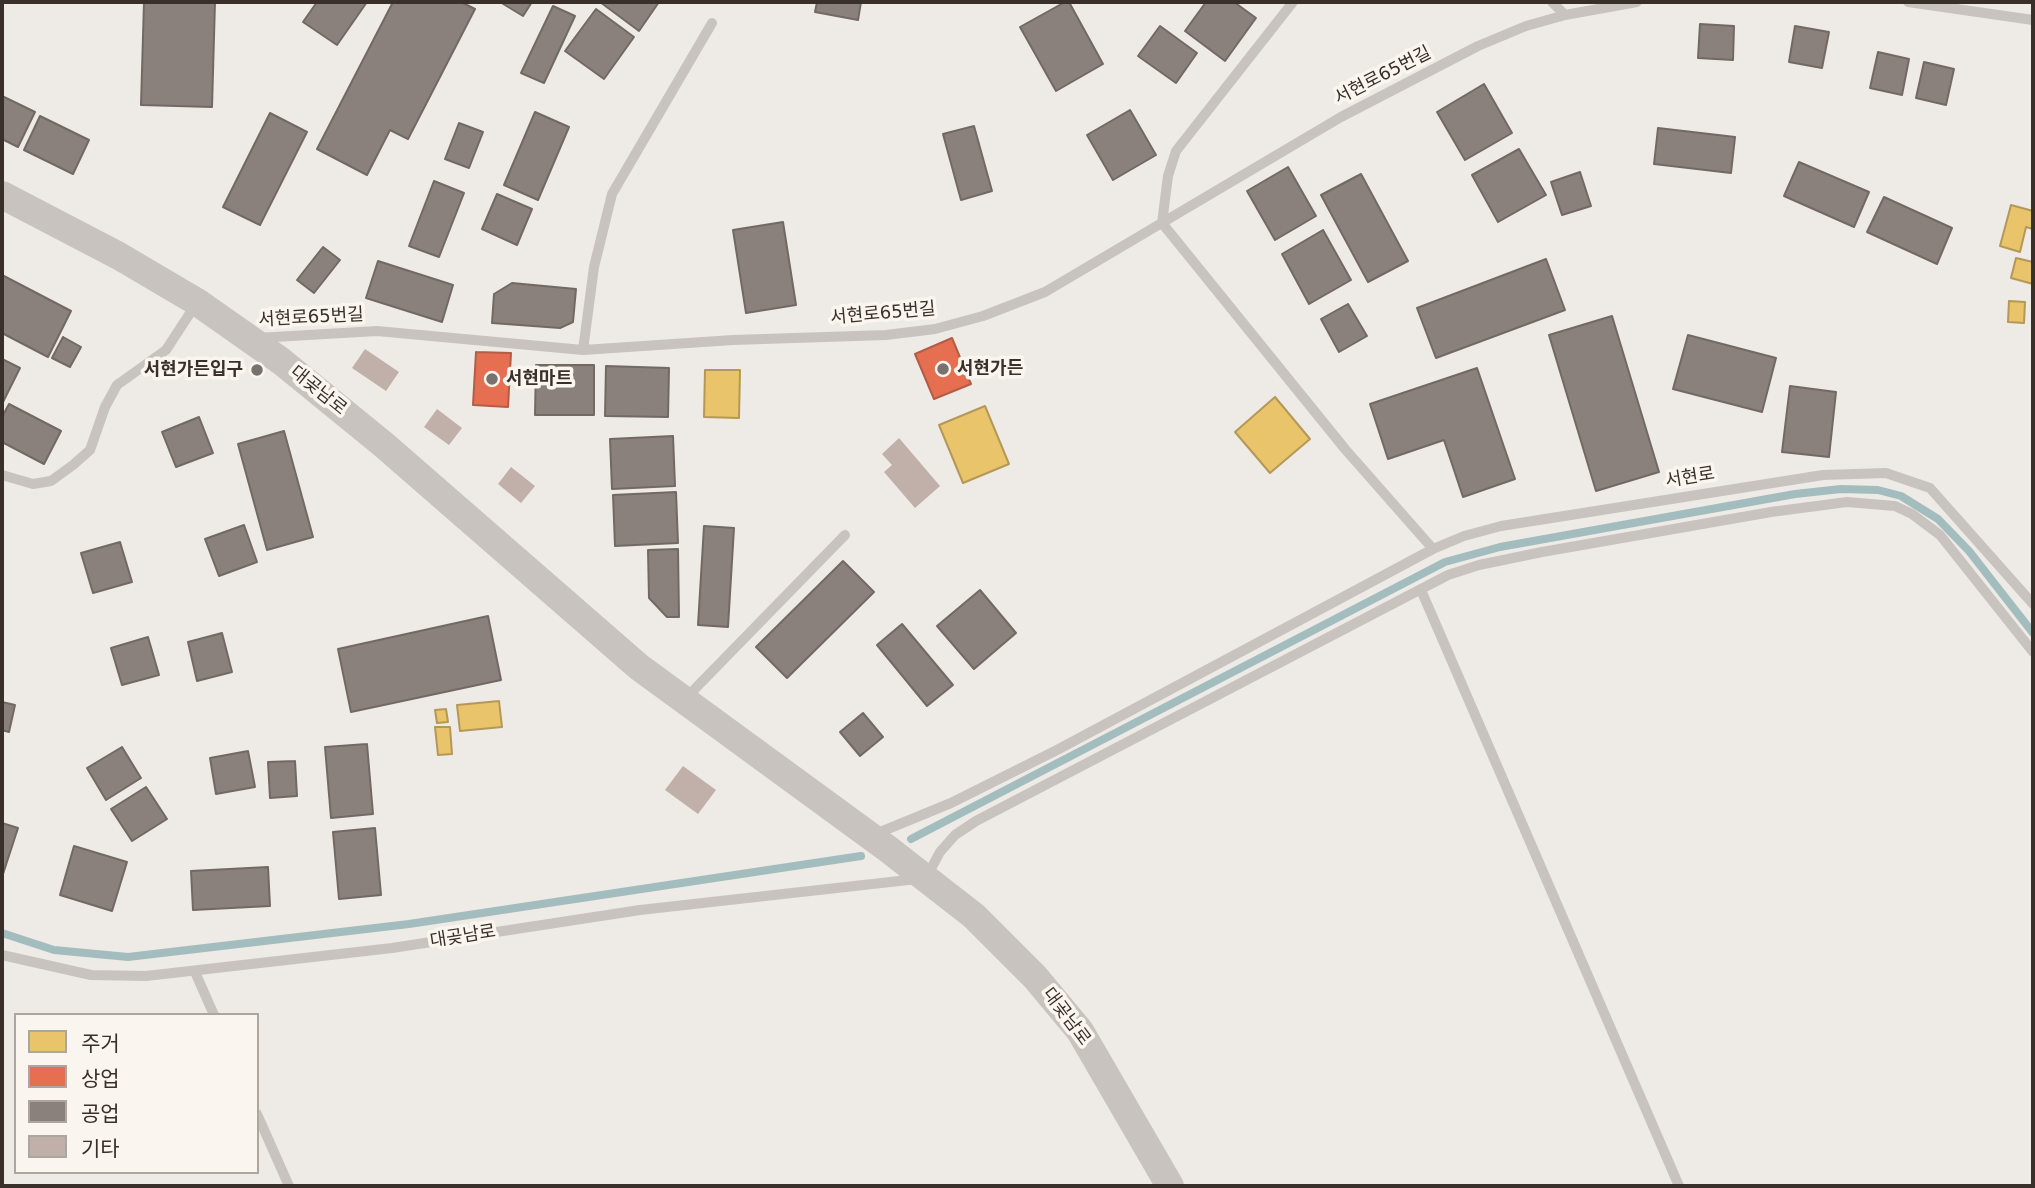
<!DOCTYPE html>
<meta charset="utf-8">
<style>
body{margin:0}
#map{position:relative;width:2035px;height:1188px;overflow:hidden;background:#eeeae6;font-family:"DejaVu Sans","Noto Sans KR",sans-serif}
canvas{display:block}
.frame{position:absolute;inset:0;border:4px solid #39302c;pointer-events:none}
.legend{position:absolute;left:14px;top:1013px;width:245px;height:161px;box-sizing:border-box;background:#faf5ee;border:2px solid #ada6a0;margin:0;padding:9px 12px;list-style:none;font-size:21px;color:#39302c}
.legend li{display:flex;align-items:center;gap:14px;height:35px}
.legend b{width:35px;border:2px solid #ada6a0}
</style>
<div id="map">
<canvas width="2035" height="1188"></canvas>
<div class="frame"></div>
<ul class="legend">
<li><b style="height:19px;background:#e9c46a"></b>주거</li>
<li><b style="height:19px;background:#e76f51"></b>상업</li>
<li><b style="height:19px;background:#8a817c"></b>공업</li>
<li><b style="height:19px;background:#c0b0a9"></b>기타</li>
</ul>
</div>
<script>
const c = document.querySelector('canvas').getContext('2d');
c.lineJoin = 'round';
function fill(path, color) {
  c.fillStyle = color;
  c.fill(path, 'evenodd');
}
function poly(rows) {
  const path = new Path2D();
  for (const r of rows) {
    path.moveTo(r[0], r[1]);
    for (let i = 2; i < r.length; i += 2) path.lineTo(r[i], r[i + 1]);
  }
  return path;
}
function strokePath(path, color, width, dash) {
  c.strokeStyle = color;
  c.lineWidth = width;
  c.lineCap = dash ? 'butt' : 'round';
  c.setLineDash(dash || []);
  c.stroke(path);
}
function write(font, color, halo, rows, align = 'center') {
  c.font = font + ' "DejaVu Sans","Noto Sans KR",sans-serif';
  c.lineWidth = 7;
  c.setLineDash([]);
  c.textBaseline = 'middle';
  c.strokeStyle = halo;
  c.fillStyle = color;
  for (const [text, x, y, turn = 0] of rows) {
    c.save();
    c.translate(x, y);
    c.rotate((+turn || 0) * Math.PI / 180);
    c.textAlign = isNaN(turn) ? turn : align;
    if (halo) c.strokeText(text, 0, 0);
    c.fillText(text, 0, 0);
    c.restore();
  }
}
const homes = poly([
 [2011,205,2033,211,2033,229,2026,227,2020,252,2000,246,2011,205],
 [2016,258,2033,262,2033,284,2011,278,2016,258],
 [2009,301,2025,302,2024,323,2008,322,2009,301],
 [705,370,740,370,739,418,704,417,705,370],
 [1275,397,1310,439,1270,473,1235,432,1275,397],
 [985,406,1009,464,963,483,939,425,985,406],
 [499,701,502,727,460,731,457,705,499,701],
 [446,709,448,722,437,723,435,710,446,709],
 [435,727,450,727,452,754,438,755,435,727]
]);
const shops = poly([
 [952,338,971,384,934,399,915,354,952,338],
 [476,352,511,353,508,407,473,405,476,352]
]);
const industry = poly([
 [144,2,215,2,212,107,141,105,144,2],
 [317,2,367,2,337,45,303,22,317,2],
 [393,2,461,2,475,9,408,139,390,130,367,175,317,149,393,2],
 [500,2,532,2,523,16,500,2],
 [600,2,659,2,639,31,600,2],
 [817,2,861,2,858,20,815,12,817,2],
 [1065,2,1069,2,1103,64,1056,91,1020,27,1065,2],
 [1206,2,1234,2,1256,18,1225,61,1185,31,1206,2],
 [553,6,575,16,544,83,521,73,553,6],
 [596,9,634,37,604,79,565,51,596,9],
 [1700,24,1734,26,1733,60,1698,58,1700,24],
 [1160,26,1197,53,1176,83,1138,56,1160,26],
 [1795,26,1829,32,1822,68,1789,62,1795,26],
 [1878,52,1909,59,1902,95,1870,88,1878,52],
 [1924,62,1954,69,1946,105,1916,98,1924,62],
 [1484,84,1512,133,1465,160,1437,112,1484,84],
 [2,96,35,112,18,147,2,139,2,96],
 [1130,110,1156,155,1113,180,1087,135,1130,110],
 [535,112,569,127,538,200,504,185,535,112],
 [270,113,307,132,260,225,223,207,270,113],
 [40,116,89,140,73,174,24,150,40,116],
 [459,123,483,132,469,168,445,159,459,123],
 [974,126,992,191,961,200,943,134,974,126],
 [1658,128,1735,137,1731,173,1654,164,1658,128],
 [1519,149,1546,195,1498,222,1472,175,1519,149],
 [1799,162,1869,192,1854,227,1784,196,1799,162],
 [1288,167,1316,216,1275,240,1247,191,1288,167],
 [1580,172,1591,206,1562,215,1551,182,1580,172],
 [1361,174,1408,261,1368,282,1321,195,1361,174],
 [434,181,464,193,439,257,409,246,434,181],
 [497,194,532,209,517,245,482,229,497,194],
 [1884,197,1952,228,1937,264,1867,232,1884,197],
 [783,222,796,305,746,313,733,230,783,222],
 [1323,230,1351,280,1309,304,1282,254,1323,230],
 [323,247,340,260,314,293,297,280,323,247],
 [1546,259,1565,310,1436,358,1417,308,1546,259],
 [378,261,453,285,442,322,366,298,378,261],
 [2,275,71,311,48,357,2,333,2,275],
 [512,283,576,289,573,322,560,328,492,323,494,294,512,283],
 [1348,304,1367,336,1339,352,1321,319,1348,304],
 [1612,316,1659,472,1596,491,1549,335,1612,316],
 [1688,335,1776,358,1762,412,1673,389,1688,335],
 [63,337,81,347,70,367,52,358,63,337],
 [2,359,20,368,2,404,2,359],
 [536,365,594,365,594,415,535,415,536,365],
 [606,366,669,368,668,417,605,416,606,366],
 [1477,368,1515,479,1463,497,1444,440,1388,459,1370,404,1477,368],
 [1790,386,1836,392,1829,457,1782,452,1790,386],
 [9,404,61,431,44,464,2,442,2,417,9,404],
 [199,417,213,453,176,467,162,432,199,417],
 [284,431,313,537,267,550,238,444,284,431],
 [673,436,675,486,612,489,610,439,673,436],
 [676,492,678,543,615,546,613,495,676,492],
 [244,525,257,562,219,576,205,539,244,525],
 [704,526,734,528,728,627,698,625,704,526],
 [120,542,132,582,93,593,81,553,120,542],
 [678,549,679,617,667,617,649,598,648,550,678,549],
 [843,561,874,592,787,678,756,647,843,561],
 [980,590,1016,633,974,669,937,626,980,590],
 [488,616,501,680,351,712,338,649,488,616],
 [902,624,953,685,927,706,877,645,902,624],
 [222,633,232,672,197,681,188,642,222,633],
 [148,637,159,675,122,685,111,648,148,637],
 [2,702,15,705,9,732,2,730,2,702],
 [863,713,883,737,860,756,840,732,863,713],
 [367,744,373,814,331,818,325,747,367,744],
 [122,747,141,778,106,800,87,768,122,747],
 [248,751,255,787,216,794,210,758,248,751],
 [295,761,297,796,270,798,268,762,295,761],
 [146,787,167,819,132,841,111,809,146,787],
 [2,823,18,828,2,877,2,823],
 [375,828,381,895,339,899,333,832,375,828],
 [74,846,127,862,112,911,60,895,74,846],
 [268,867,270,906,193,910,191,871,268,867]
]);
const stream = poly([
 [911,839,1445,562,1500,547,1795,494,1841,489,1878,490,1901,496,1938,519,1969,551,2033,633],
 [2,933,54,950,128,957,409,924,861,856]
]);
const building = poly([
 [365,349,399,372,386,391,352,368],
 [437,409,462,428,449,445,424,427],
 [899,438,940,486,915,508,884,472,892,465,882,454],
 [511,467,535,486,521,503,498,484],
 [683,766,716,790,698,814,665,790]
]);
const service = poly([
 [1293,2,1176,151,1168,176,1162,223,1345,449,1433,549],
 [1552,2,1565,15],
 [1908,2,2033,20],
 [257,338,377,331,583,350,733,340,886,335,935,329,983,316,1045,292,1341,117,1478,46,1526,26,1565,15,1637,2],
 [583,350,594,267,612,194,712,23],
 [2,475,33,484,51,481,73,465,90,450,105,407,117,385,166,350,196,304],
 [1421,590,1679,1186],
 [685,699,845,535],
 [873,835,951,803,1057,750,1433,549,1464,536,1501,526,1823,475,1886,473,1930,488,2033,604],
 [2,955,91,975,146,976,392,948,640,910,926,878,940,852,955,835,976,821,1448,575,1479,565,1542,552,1771,512,1847,502,1895,506,1912,514,1940,535,2033,652],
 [195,972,214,1015],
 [257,1114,289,1186]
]);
const tertiary = poly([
 [2,195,119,256,197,302,281,361,384,445,639,667,888,849,974,916,1035,977,1080,1031,1170,1186]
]);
const markers = [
 [943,369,7,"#78716d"],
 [257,370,7,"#78716d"],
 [492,379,7,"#78716d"]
];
const streetNames = [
 ["서현로65번길",1383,76,-27],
 ["서현로65번길",883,314,-5],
 ["서현로65번길",311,318,-3],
 ["대곶남로",318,391,39],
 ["서현로",1690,478,-9],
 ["대곶남로",463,937,-9],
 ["대곶남로",1066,1017,53]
];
const poiNames = [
 ["서현가든",957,369],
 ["서현가든입구",243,370,"right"],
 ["서현마트",506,379]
];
fill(homes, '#e9c46a');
strokePath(homes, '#b49857', 2);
fill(shops, '#e76f51');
strokePath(shops, '#b35c46', 2);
fill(industry, '#8a817c');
strokePath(industry, '#726964', 2);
strokePath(stream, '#a3bdbe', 8);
fill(building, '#c0b0a9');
strokePath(service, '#c8c3be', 10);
strokePath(tertiary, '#c8c3be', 28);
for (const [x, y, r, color] of markers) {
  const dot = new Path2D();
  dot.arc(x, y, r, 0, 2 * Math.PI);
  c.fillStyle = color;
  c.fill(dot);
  strokePath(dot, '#faf5ee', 2.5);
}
write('18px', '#39302c', '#faf5ee', streetNames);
write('bold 18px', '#39302c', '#faf5ee', poiNames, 'left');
</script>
